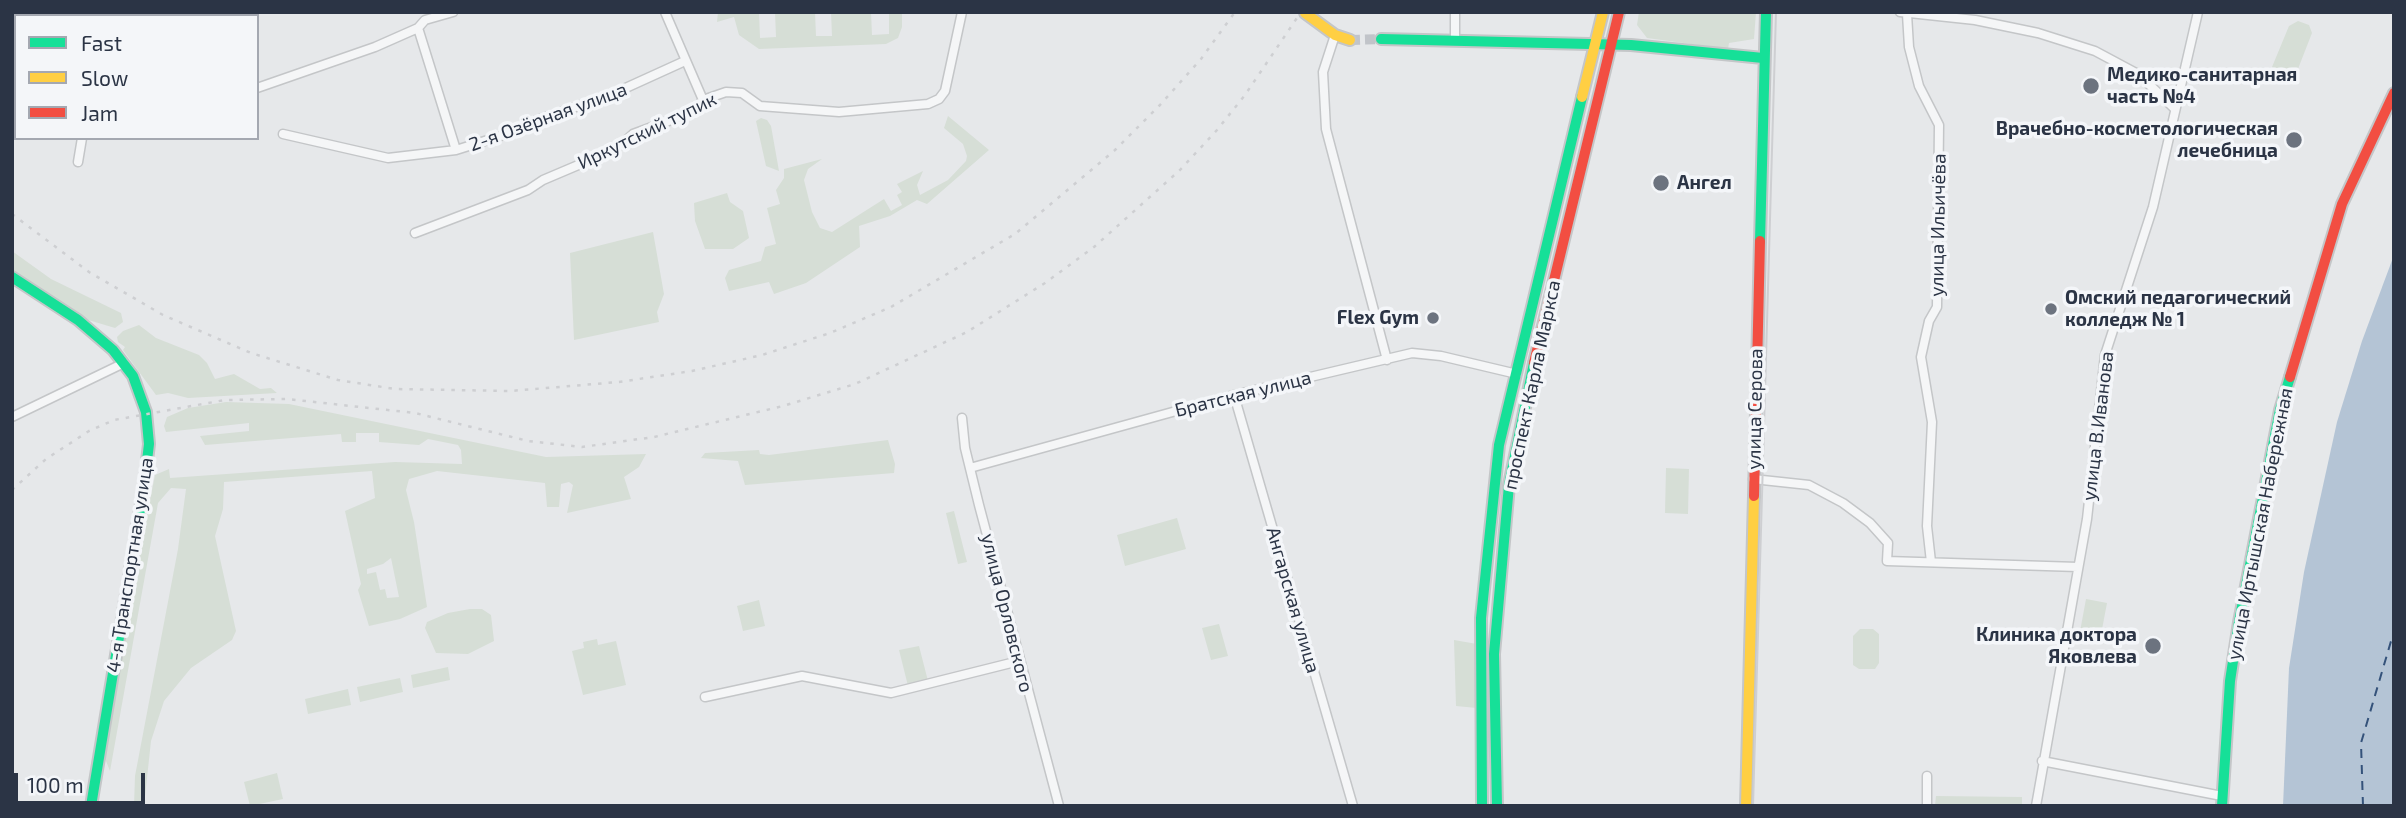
<!DOCTYPE html>
<meta charset="utf-8">
<style>
body{margin:0}
#map{position:relative;width:2406px;height:818px;overflow:hidden;background:#e6e8ea;font-family:"Exo 2",sans-serif}
canvas{display:block}
.frame{position:absolute;inset:0;border:14px solid #2b3445;pointer-events:none}
.legend{position:absolute;left:14px;top:14px;width:245px;height:126px;box-sizing:border-box;background:#f4f6f9;border:2px solid #a4a8b1;margin:0;padding:9px 12px;list-style:none;font-size:21px;color:#2b3445}
.legend li{display:flex;align-items:center;gap:14px;height:35px}
.legend b{width:35px;border:2px solid #a4a8b1}
.scale{position:absolute;left:14px;top:773px;width:131px;height:32px;box-sizing:border-box;border:4px solid #2b3445;border-top:0;padding-left:9px;font-size:21px;line-height:24px;white-space:nowrap;color:#2b3445;-webkit-text-stroke:5px #f4f6f9;paint-order:stroke}
</style>
<div id="map">
<canvas width="2406" height="818"></canvas>
<div class="frame"></div>
<ul class="legend">
<li><b style="height:9px;background:#16e098"></b>Fast</li>
<li><b style="height:9px;background:#ffcf43"></b>Slow</li>
<li><b style="height:9px;background:#f24e42"></b>Jam</li>
</ul>
<div class="scale">100 m</div>
</div>
<script>
const c = document.querySelector('canvas').getContext('2d');
c.lineJoin = 'round';
function fill(path, color) {
  c.fillStyle = color;
  c.fill(path, 'evenodd');
}
function poly(rows) {
  const path = new Path2D();
  for (const r of rows) {
    path.moveTo(r[0], r[1]);
    for (let i = 2; i < r.length; i += 2) path.lineTo(r[i], r[i + 1]);
  }
  return path;
}
function strokePath(path, color, width, dash) {
  c.strokeStyle = color;
  c.lineWidth = width;
  c.lineCap = dash ? 'butt' : 'round';
  c.setLineDash(dash || []);
  c.stroke(path);
}
function write(font, color, halo, rows, align = 'center') {
  c.font = font + ' "Exo 2",sans-serif';
  c.lineWidth = 7;
  c.setLineDash([]);
  c.textBaseline = 'middle';
  c.strokeStyle = halo;
  c.fillStyle = color;
  for (const [text, x, y, turn = 0] of rows) {
    c.save();
    c.translate(x, y);
    c.rotate((+turn || 0) * Math.PI / 180);
    c.textAlign = isNaN(turn) ? turn : align;
    if (halo) c.strokeText(text, 0, 0);
    c.fillText(text, 0, 0);
    c.restore();
  }
}
const green = poly([
 [718,12,759,12,760,38,776,37,775,12,815,12,816,36,832,36,831,12,871,12,872,35,889,34,889,12,902,12,902,27,898,38,886,44,759,49,739,35,734,17,717,22],
 [1639,12,1756,12,1754,39,1729,43,1728,49,1647,38,1637,25],
 [2298,21,2309,25,2312,33,2296,74,2287,79,2275,75,2272,67,2289,26],
 [948,116,989,150,927,204,917,200,890,216,859,226,860,247,806,283,774,294,769,282,729,291,725,278,729,270,761,261,765,247,776,244,767,208,780,204,776,190,784,178,784,169,822,159,808,169,804,180,812,212,820,228,832,232,884,199,891,211,902,205,897,195,902,192,897,184,923,171,917,185,920,195,948,180,966,161,967,156,963,144,944,128],
 [761,118,767,120,771,126,779,171,766,166,756,121],
 [727,193,730,202,743,211,749,238,733,249,705,249,695,221,694,203],
 [653,232,664,294,657,312,659,322,574,340,570,253],
 [12,251,51,279,121,313,123,322,115,328,85,319,12,269],
 [139,325,156,338,199,355,207,363,215,379,234,374,260,389,271,388,277,393,188,398,168,393,156,395,123,350,125,347,118,342,117,337,123,331],
 [226,402,289,404,546,457,646,454,639,467,624,477,631,499,567,513,573,485,569,482,561,484,559,507,547,507,545,483,437,471,409,479,406,490,414,522,427,607,400,619,369,626,358,590,361,584,345,511,375,498,372,471,224,482,223,509,215,536,236,631,232,640,191,668,164,701,151,741,144,806,134,806,135,776,178,549,186,489,171,488,158,503,110,771,104,756,128,610,155,475,169,469,170,478,395,462,462,464,461,450,458,445,428,439,419,445,379,442,379,433,356,433,356,442,342,442,341,434,205,445,200,436,249,431,249,423,166,432,164,426,167,417,188,408],
 [391,558,399,597,387,598,385,589,380,590,376,572,367,574,367,569,383,564],
 [888,440,895,464,894,473,745,485,738,461,701,458,705,453,759,450,760,454,769,455],
 [1666,468,1689,469,1688,514,1665,513],
 [954,511,967,562,958,564,946,513],
 [1177,518,1186,549,1125,566,1117,535],
 [2086,599,2107,603,2100,640,2079,637],
 [759,600,765,626,743,631,737,606],
 [470,609,482,609,491,615,494,641,468,654,436,653,425,628,427,622,448,613],
 [1219,624,1228,656,1211,660,1202,628],
 [1860,629,1873,629,1879,634,1879,663,1875,669,1859,669,1853,665,1853,636],
 [597,639,598,645,616,641,626,685,583,695,572,651,584,648,583,642],
 [1454,640,1477,644,1477,708,1456,706],
 [919,646,928,681,908,686,899,650],
 [448,667,450,680,413,688,411,675],
 [400,678,403,692,360,702,357,687],
 [348,689,351,705,308,714,305,699],
 [277,773,283,799,250,806,244,782],
 [1936,796,2022,797,2022,806,1935,806]
]);
const water = poly([
 [2394,255,2394,806,2283,806,2289,668,2304,572,2337,422,2362,341]
]);
const ferry = poly([
 [2363,806,2361,743,2394,631]
]);
const secondaryTunnel = poly([
 [1350,40,1381,39]
]);
const street = poly([
 [191,12,191,16],
 [665,12,703,100],
 [1900,12,1975,20,2038,33,2095,51,2138,74,2174,108],
 [1907,14,1909,47,1919,86,1939,125,1937,307,1929,321,1921,357,1932,422,1927,526,1931,562],
 [78,16,78,12],
 [418,28,456,150],
 [1335,35,1323,72,1326,129,1387,360],
 [1455,40,1455,12],
 [257,88,375,47,418,28,425,20,453,12],
 [12,102,16,103],
 [283,134,388,158,456,150,529,127,537,120,608,96,685,61],
 [78,162,82,138],
 [415,233,528,190,543,180,616,149,633,134,693,112,703,100,726,92,742,93,760,106,839,112,928,104,939,99,945,91,962,12],
 [1234,395,1353,806],
 [12,417,124,363],
 [962,418,965,448,979,505,1059,806],
 [970,468,1234,395,1412,353,1441,356,1517,374],
 [1753,479,1809,485,1843,503,1870,523,1888,543,1887,561,2078,567],
 [705,697,802,676,891,693,1019,661],
 [2042,761,2222,796],
 [1927,806,1927,776],
 [2036,806,2087,519,2105,355,2153,207,2198,12]
]);
const fast = poly([
 [1381,39,1631,45,1763,58],
 [1760,241,1766,12],
 [12,277,78,320,113,350,133,376,146,412,149,444,144,486,91,806],
 [1482,806,1481,618,1499,445,1582,97],
 [1497,806,1494,654,1509,485,1534,363],
 [2222,806,2230,681,2239,622,2280,410,2290,377]
]);
const slow = poly([
 [1305,13,1335,35,1350,40],
 [1582,97,1603,12],
 [1746,806,1754,496]
]);
const jam = poly([
 [1534,363,1619,12],
 [2290,377,2342,204,2394,93],
 [1754,496,1760,241]
]);
const tram = poly([
 [1753,806,1776,12]
]);
const rail = poly([
 [12,214,89,272,163,315,251,353,338,380,395,389,510,391,619,382,692,371,762,355,830,333,891,307,1015,234,1115,150,1160,105,1201,59,1235,12],
 [12,490,46,459,89,431,114,420,225,400,287,399,415,413,528,441,582,447,654,437,783,406,855,384,967,332,1045,283,1094,247,1180,170,1217,130,1245,95,1301,12]
]);
const markers = [
 [2091,86,9,"#6c737f"],
 [2294,140,9,"#6c737f"],
 [1661,183,9,"#6c737f"],
 [2051,309,7,"#6c737f"],
 [1433,318,7,"#6c737f"],
 [2153,646,9,"#6c737f"]
];
const poiNames = [
 ["Медико-санитарная",2107,75],
 ["часть №4",2107,97],
 ["Врачебно-косметологическая",2278,129,"right"],
 ["лечебница",2278,151,"right"],
 ["Ангел",1677,183],
 ["Омский педагогический",2065,298],
 ["колледж № 1",2065,320],
 ["Flex Gym",1419,318,"right"],
 ["Клиника доктора",2137,635,"right"],
 ["Яковлева",2137,657,"right"]
];
const streetNames = [
 ["2-я Озёрная улица",548,117,-20],
 ["Иркутский тупик",647,131,-26],
 ["улица Ильичёва",1938,225,-89],
 ["проспект Карла Маркса",1532,385,-78],
 ["Братская улица",1243,394,-14],
 ["улица Серова",1755,409,-89],
 ["улица В.Иванова",2098,426,-83],
 ["улица Иртышская Набережная",2260,524,-79],
 ["4-я Транспортная улица",130,565,-81],
 ["Ангарская улица",1293,600,74],
 ["улица Орловского",1007,613,76]
];
fill(green, '#d6ded6');
fill(water, '#b4c4d5');
strokePath(ferry, '#34527a', 2, [9, 7]);
strokePath(secondaryTunnel, '#c1c4c9', 10, [10, 5]);
strokePath(street, '#c4c6c8', 11);
strokePath(fast, '#c4c6c8', 14);
strokePath(slow, '#c4c6c8', 14);
strokePath(jam, '#c4c6c8', 14);
strokePath(street, '#f5f6f7', 8);
strokePath(fast, '#16e098', 10);
strokePath(slow, '#ffcf43', 10);
strokePath(jam, '#f24e42', 10);
strokePath(tram, '#cecfd2', 2);
strokePath(rail, '#cecfd2', 2.5, [3.5, 7]);
for (const [x, y, r, color] of markers) {
  const dot = new Path2D();
  dot.arc(x, y, r, 0, 2 * Math.PI);
  c.fillStyle = color;
  c.fill(dot);
  strokePath(dot, '#f4f6f9', 2.5);
}
write('bold 19px', '#2b3445', '#f4f6f9', poiNames, 'left');
write('19px', '#2b3445', '#f4f6f9', streetNames);
</script>
